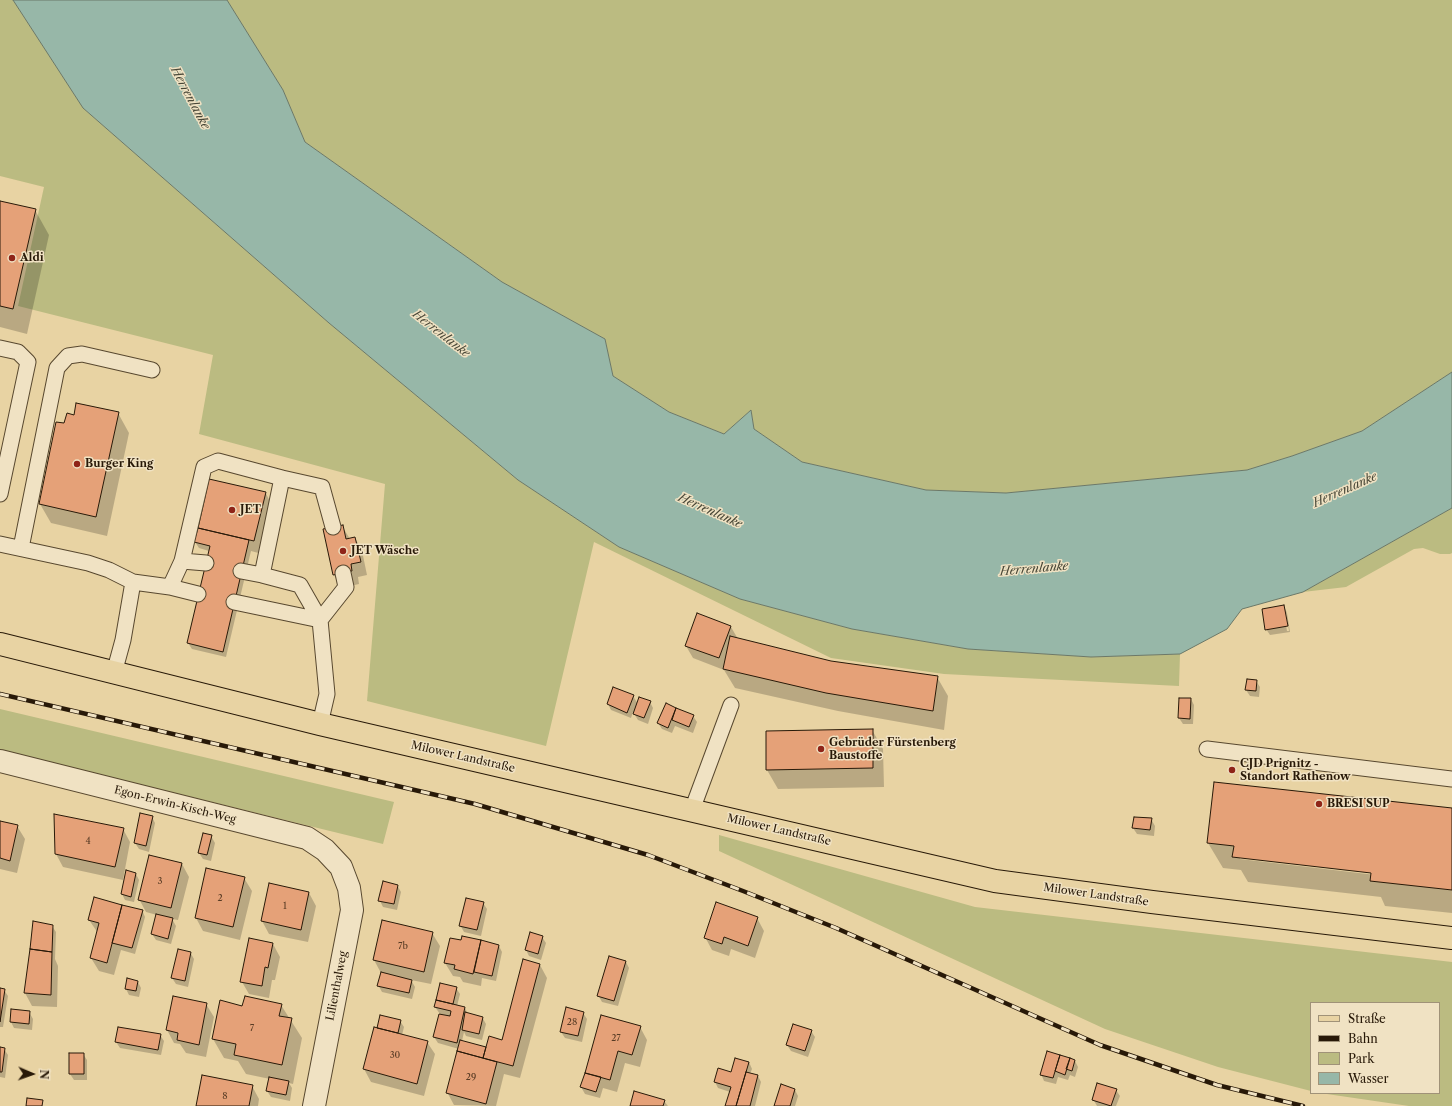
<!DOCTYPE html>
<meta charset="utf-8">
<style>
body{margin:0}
#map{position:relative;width:1452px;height:1106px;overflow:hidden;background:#e8d3a3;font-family:"Libre Caslon Text",serif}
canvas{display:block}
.legend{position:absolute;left:1310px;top:1002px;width:130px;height:92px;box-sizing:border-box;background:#f0e2c3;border:1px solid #a09278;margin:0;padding:5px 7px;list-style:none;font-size:12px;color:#281908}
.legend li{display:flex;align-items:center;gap:8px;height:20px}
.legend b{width:20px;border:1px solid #a09278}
.north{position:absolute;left:12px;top:1054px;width:40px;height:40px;-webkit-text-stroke:3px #f0e2c3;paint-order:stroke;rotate:92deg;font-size:11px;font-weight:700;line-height:16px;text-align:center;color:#281908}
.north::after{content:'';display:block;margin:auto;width:14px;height:18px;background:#281908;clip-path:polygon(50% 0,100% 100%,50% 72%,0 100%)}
</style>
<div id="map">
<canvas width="1452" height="1106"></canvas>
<ul class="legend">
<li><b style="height:5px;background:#e8d3a3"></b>Straße</li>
<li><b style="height:5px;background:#281908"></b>Bahn</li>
<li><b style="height:11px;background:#bbbb81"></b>Park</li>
<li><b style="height:11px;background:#97b7a8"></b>Wasser</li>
</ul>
<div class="north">N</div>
</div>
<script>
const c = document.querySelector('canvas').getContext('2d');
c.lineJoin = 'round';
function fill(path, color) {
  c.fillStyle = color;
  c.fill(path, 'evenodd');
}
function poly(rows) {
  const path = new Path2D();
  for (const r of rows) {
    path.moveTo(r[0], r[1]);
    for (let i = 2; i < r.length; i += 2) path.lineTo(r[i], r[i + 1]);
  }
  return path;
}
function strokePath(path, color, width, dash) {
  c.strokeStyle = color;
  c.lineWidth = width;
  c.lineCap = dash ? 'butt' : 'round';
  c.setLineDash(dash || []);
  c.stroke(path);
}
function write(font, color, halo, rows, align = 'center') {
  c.font = font + ' "Libre Caslon Text",serif';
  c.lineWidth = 3;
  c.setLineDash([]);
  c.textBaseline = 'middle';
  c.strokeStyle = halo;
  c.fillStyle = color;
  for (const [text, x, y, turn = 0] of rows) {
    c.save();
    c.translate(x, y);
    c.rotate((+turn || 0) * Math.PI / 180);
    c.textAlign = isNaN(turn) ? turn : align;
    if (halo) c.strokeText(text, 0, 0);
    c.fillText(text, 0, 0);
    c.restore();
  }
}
const green = poly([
 [0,0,13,0,83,108,329,323,518,480,619,547,740,599,852,629,968,649,1091,657,1180,654,1179,686,944,674,831,658,594,542,546,746,367,701,385,484,199,434,213,355,18,306,44,187,0,176],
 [227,0,1452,0,1452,372,1362,431,1292,456,1247,470,1006,493,926,490,802,462,754,429,751,410,724,434,669,412,613,376,605,339,502,282,305,142,283,90],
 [1452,508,1452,553,1450,554,1440,554,1423,548,1414,549,1346,587,1303,592],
 [0,709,394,802,383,844,0,750],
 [719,835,975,907,1452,962,1452,1106,1409,1106,1320,1093,1439,1093,1439,1003,1311,1003,1311,1091,1218,1067,1105,1029,719,851]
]);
const water = poly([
 [13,0,227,0,283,90,305,142,502,282,605,339,613,376,669,412,724,434,751,410,754,429,802,462,926,490,1006,493,1247,470,1292,456,1362,431,1452,372,1452,508,1303,592,1242,609,1227,629,1180,654,1091,657,968,649,852,629,740,599,619,547,518,480,329,323,83,108,13,0]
]);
const shadow = poly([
 [0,202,35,210,49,235,27,334,0,327],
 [118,413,129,433,107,536,51,523,40,504,57,423,65,425,74,416],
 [210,480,265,492,272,505,262,554,251,551,226,657,192,649,188,643,209,551,199,548,195,542],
 [342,526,350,539,355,538,362,551,367,575,358,577,359,584,341,588,334,575,324,530],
 [1284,606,1287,613,1290,632,1270,635,1266,629],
 [1284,612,1286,612,1289,631,1287,631],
 [731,627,738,639,831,662,937,677,948,696,944,730,838,711,735,688,724,670,693,658,686,646],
 [1256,681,1260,687,1259,697,1250,696,1246,690],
 [633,696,638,704,650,702,653,708,648,724,638,720,633,712,631,718,611,710,608,704],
 [1191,699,1194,705,1193,724,1183,724,1179,718],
 [666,705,693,716,697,722,693,733,675,726,672,733,662,729,658,723],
 [872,730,883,749,884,787,778,789,767,770,767,732],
 [1452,809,1452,913,1385,906,1381,897,1248,882,1241,870,1223,868,1208,843],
 [1240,857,1376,873,1376,875,1240,859],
 [152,817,155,823,149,852,139,849,135,843],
 [1135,818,1151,819,1155,826,1154,836,1137,834,1133,828],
 [0,822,17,826,25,839,17,873,0,869],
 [123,829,130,842,123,880,63,867,56,854],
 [211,836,215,843,211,861,203,859,199,853],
 [182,864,189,877,178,920,172,919,176,926,171,944,156,940,152,934,157,915,146,912,139,899],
 [136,874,139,880,134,902,125,900,122,894],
 [244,878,252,891,240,940,203,931,196,918],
 [397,885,401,892,397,910,383,907,380,901],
 [309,893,316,906,308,942,269,934,262,921],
 [483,903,487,909,481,936,464,932,460,925],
 [142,910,145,917,135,954,121,950,114,975,99,971,91,958,98,933,89,920],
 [757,918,764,931,755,958,731,949,729,956,712,950,705,937],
 [52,926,56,932,55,959,58,966,57,1007,32,1006,25,993],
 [432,933,440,946,431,984,411,980,415,987,412,999,382,992,378,985,381,973,374,960],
 [531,934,542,937,546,943,541,960,529,956,526,950],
 [463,937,499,946,502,952,496,981,482,978,481,986,463,982,460,977,453,976,445,963,462,942],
 [273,944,280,957,275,980,272,980,269,998,249,994,242,982],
 [190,952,194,959,188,987,176,984,172,978],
 [524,961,540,965,547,978,520,1078,504,1074,496,1106,454,1105,447,1092,459,1049,438,1043,434,1037,440,1014,435,1007,441,984,456,988,460,994,457,1006,465,1008,468,1014,482,1017,486,1024,482,1040,466,1036,464,1032,462,1041,487,1048,502,1041],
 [626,962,629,968,618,1006,602,1002,598,995],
 [138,982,141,988,139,997,129,995,126,989],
 [0,989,4,990,8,996,3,1027,0,1027],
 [206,1004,214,1017,206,1057,186,1053,180,1044,174,1043,167,1030],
 [281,1005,302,1038,293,1084,289,1083,292,1088,290,1101,271,1097,267,1091,270,1079,246,1074,238,1061,224,1058,213,1039],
 [29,1012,33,1019,32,1030,14,1028,11,1022],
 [583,1013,587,1019,582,1042,565,1038,561,1032],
 [400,1021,404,1027,402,1035,427,1042,435,1054,424,1096,371,1082,364,1069,374,1028,379,1029],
 [640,1027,647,1040,640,1067,625,1063,617,1092,603,1088,600,1098,585,1094,581,1087],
 [811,1031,815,1037,808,1057,791,1051,787,1045],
 [160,1035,164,1041,161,1055,120,1048,116,1042],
 [0,1048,4,1049,8,1055,5,1078,0,1077],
 [70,1054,83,1054,87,1060,87,1080,74,1080,70,1074],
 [1075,1061,1078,1067,1075,1077,1070,1075,1068,1080,1058,1077,1056,1084,1044,1081,1041,1074],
 [749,1062,752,1069,750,1074,758,1076,761,1082,755,1106,726,1106,730,1092,718,1088,715,1082],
 [252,1086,259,1099,258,1106,197,1106],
 [782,1086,795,1090,798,1096,795,1106,775,1106],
 [1116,1090,1120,1096,1116,1106,1097,1106,1093,1099],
 [664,1101,668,1106,631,1106]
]);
const building = poly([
 [0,201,36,209,13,309,0,306,0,201],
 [76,403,119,412,96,517,39,504,56,422,64,423,67,413,74,415,76,403],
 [209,479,266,492,254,541,198,528,209,479],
 [343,525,346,539,355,537,361,562,351,564,352,571,333,575,323,529,343,525],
 [198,528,249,540,223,652,187,643,210,546,194,542,198,528],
 [1284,605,1288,626,1265,630,1262,609,1284,605],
 [697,613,731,626,719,658,685,646,697,613],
 [730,636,831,661,938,676,933,711,826,693,723,669,730,636],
 [1247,679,1257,680,1256,691,1245,690,1247,679],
 [613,687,634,695,627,713,607,704,613,687],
 [639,697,651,701,644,718,633,714,639,697],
 [1179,698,1191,698,1190,719,1178,718,1179,698],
 [666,703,676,708,668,728,657,723,666,703],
 [676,708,694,715,689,727,672,720,676,708],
 [873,729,873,768,766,770,766,731,873,729],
 [1214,782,1452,808,1452,890,1370,881,1371,873,1232,857,1234,846,1207,843,1214,782],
 [140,813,153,816,146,846,134,843,140,813],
 [54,814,124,828,115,867,55,854,54,814],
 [1134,817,1152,818,1150,830,1132,828,1134,817],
 [0,821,18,825,10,861,0,858,0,821],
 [203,833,212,835,207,855,198,853,203,833],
 [149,855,182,863,171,908,138,900,149,855],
 [206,868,245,877,233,927,195,918,206,868],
 [126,870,136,873,131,897,121,894,126,870],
 [383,881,398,885,394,904,378,901,383,881],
 [269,883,309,892,301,930,261,921,269,883],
 [94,897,122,905,107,963,90,958,99,923,88,920,94,897],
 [466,898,484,902,477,930,459,926,466,898],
 [716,902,758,917,748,946,724,937,722,944,704,938,716,902],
 [122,905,143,910,132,948,112,943,122,905],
 [156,914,173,918,168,939,151,934,156,914],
 [382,920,433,932,424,972,373,960,382,920],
 [33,921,53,925,52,952,30,949,33,921],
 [530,932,543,936,538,954,525,950,530,932],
 [462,936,481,940,473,974,454,969,455,965,444,963,450,938,461,940,462,936],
 [249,938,273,943,268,968,265,967,262,986,240,982,249,938],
 [481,940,499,945,492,976,474,972,481,940],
 [30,949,52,952,51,995,24,993,30,949],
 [178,949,191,952,185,981,171,978,178,949],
 [609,956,626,961,614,1001,597,996,609,956],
 [523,959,540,964,513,1066,483,1058,489,1036,502,1040,523,959],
 [381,972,412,980,409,993,377,986,381,972],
 [127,978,138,981,136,991,125,989,127,978],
 [440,983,457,987,453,1004,436,1000,440,983],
 [0,988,5,989,0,1022,0,988],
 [173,996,207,1003,199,1045,177,1040,178,1033,166,1030,173,996],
 [245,996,282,1004,279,1016,292,1018,282,1065,234,1055,236,1044,212,1039,220,1000,242,1006,245,996],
 [436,1000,465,1007,457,1043,433,1037,439,1014,450,1016,451,1011,434,1007,436,1000],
 [566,1007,584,1012,578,1036,560,1032,566,1007],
 [11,1009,30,1011,29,1024,10,1022,11,1009],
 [465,1012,483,1017,479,1034,462,1030,465,1012],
 [380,1015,401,1020,398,1033,377,1028,380,1015],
 [601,1015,641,1026,632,1055,618,1051,610,1080,585,1073,601,1015],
 [793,1024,812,1030,805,1051,786,1045,793,1024],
 [118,1027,161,1034,158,1050,115,1042,118,1027],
 [374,1027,428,1041,417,1084,363,1069,374,1027],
 [460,1040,486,1047,483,1058,457,1051,460,1040],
 [0,1047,5,1048,2,1072,0,1072,0,1047],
 [457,1051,497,1062,486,1104,446,1093,457,1051],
 [1047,1051,1060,1055,1053,1078,1040,1075,1047,1051],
 [69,1053,84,1053,84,1074,69,1074,69,1053],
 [1060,1055,1070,1058,1065,1075,1055,1071,1060,1055],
 [735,1058,749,1062,736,1106,725,1106,731,1087,714,1082,718,1068,731,1072,735,1058],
 [1070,1058,1075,1060,1072,1071,1066,1069,1070,1058],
 [746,1072,758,1075,750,1106,736,1106,746,1072],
 [585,1073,601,1077,596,1092,580,1087,585,1073],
 [202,1075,253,1085,249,1106,196,1106,202,1075],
 [269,1077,289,1081,286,1095,266,1091,269,1077],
 [1097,1083,1117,1089,1111,1106,1092,1100,1097,1083],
 [781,1084,795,1089,790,1106,774,1106,781,1084],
 [634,1091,665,1100,663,1106,630,1106,634,1091],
 [27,1098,43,1100,42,1106,26,1106,27,1098]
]);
const service = poly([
 [0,348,18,352,28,362,0,494],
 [282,478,322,487,333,527],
 [0,544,88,563,109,570,133,582,123,640,114,673],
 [21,548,57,368,68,356,82,354,152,370],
 [182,561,206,563],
 [241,571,262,575],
 [133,582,170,587,198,594],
 [170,587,182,561,204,467,218,461,282,478,262,575,300,585,320,620,346,587,343,573],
 [234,602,320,620,327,694,320,724],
 [1207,749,1452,779],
 [692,810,731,705]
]);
const minor = poly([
 [0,761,307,838,325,850,341,867,349,888,352,910,314,1106]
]);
const primary = poly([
 [0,644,320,724,995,881,1152,902,1452,938]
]);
const rail = poly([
 [0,694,475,804,648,855,743,891,836,928,1100,1045,1217,1085,1303,1106]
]);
const markers = [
 [12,258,4,"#8f2418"],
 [77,464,4,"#8f2418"],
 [232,510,4,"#8f2418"],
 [343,551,4,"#8f2418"],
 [821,749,4,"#8f2418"],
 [1232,770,4,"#8f2418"],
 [1319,804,4,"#8f2418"]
];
const numberNames = [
 ["4",88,841],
 ["3",160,881],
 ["2",220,898],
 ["1",285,906],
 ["7b",403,946],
 ["28",572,1022],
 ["7",252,1028],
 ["27",616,1038],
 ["30",395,1055],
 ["29",471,1077],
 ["8",225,1096]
];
const poiNames = [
 ["Aldi",20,258],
 ["Burger King",85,464],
 ["JET",240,510],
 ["JET Wäsche",351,551],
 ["Gebrüder Fürstenberg",829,743],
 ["Baustoffe",829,756],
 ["CJD Prignitz -",1240,764],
 ["Standort Rathenow",1240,777],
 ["BRESI SUP",1327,804]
];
const streetNames = [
 ["Milower Landstraße",463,757,13],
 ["Egon-Erwin-Kisch-Weg",175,805,14],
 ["Milower Landstraße",779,830,13],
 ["Milower Landstraße",1096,895,8],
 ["Lilienthalweg",337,986,-79]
];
const waterNames = [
 ["Herrenlanke",190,98,62],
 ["Herrenlanke",441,334,38],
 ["Herrenlanke",1345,490,-24],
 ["Herrenlanke",710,511,24],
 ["Herrenlanke",1034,569,-5]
];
fill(green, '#bbbb81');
fill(water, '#97b7a8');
strokePath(water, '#6b7868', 1);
fill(shadow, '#0003');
fill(building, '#e5a178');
strokePath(building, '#281908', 1);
strokePath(service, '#58482f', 17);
strokePath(minor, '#58482f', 24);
strokePath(primary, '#281908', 24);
strokePath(service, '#f0e2c3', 15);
strokePath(minor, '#f0e2c3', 22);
strokePath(primary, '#e8d3a3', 22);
strokePath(rail, '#281908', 4.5);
strokePath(rail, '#f0e2c3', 3, [9]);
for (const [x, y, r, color] of markers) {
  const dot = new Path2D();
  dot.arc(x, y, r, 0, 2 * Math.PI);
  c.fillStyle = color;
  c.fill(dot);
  strokePath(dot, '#f0e2c3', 1.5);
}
write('9px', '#573b24', null, numberNames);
write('bold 11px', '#281908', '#f0e2c3', poiNames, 'left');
write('11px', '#281908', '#f0e2c3', streetNames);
write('italic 12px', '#494838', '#f0e2c3', waterNames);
</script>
